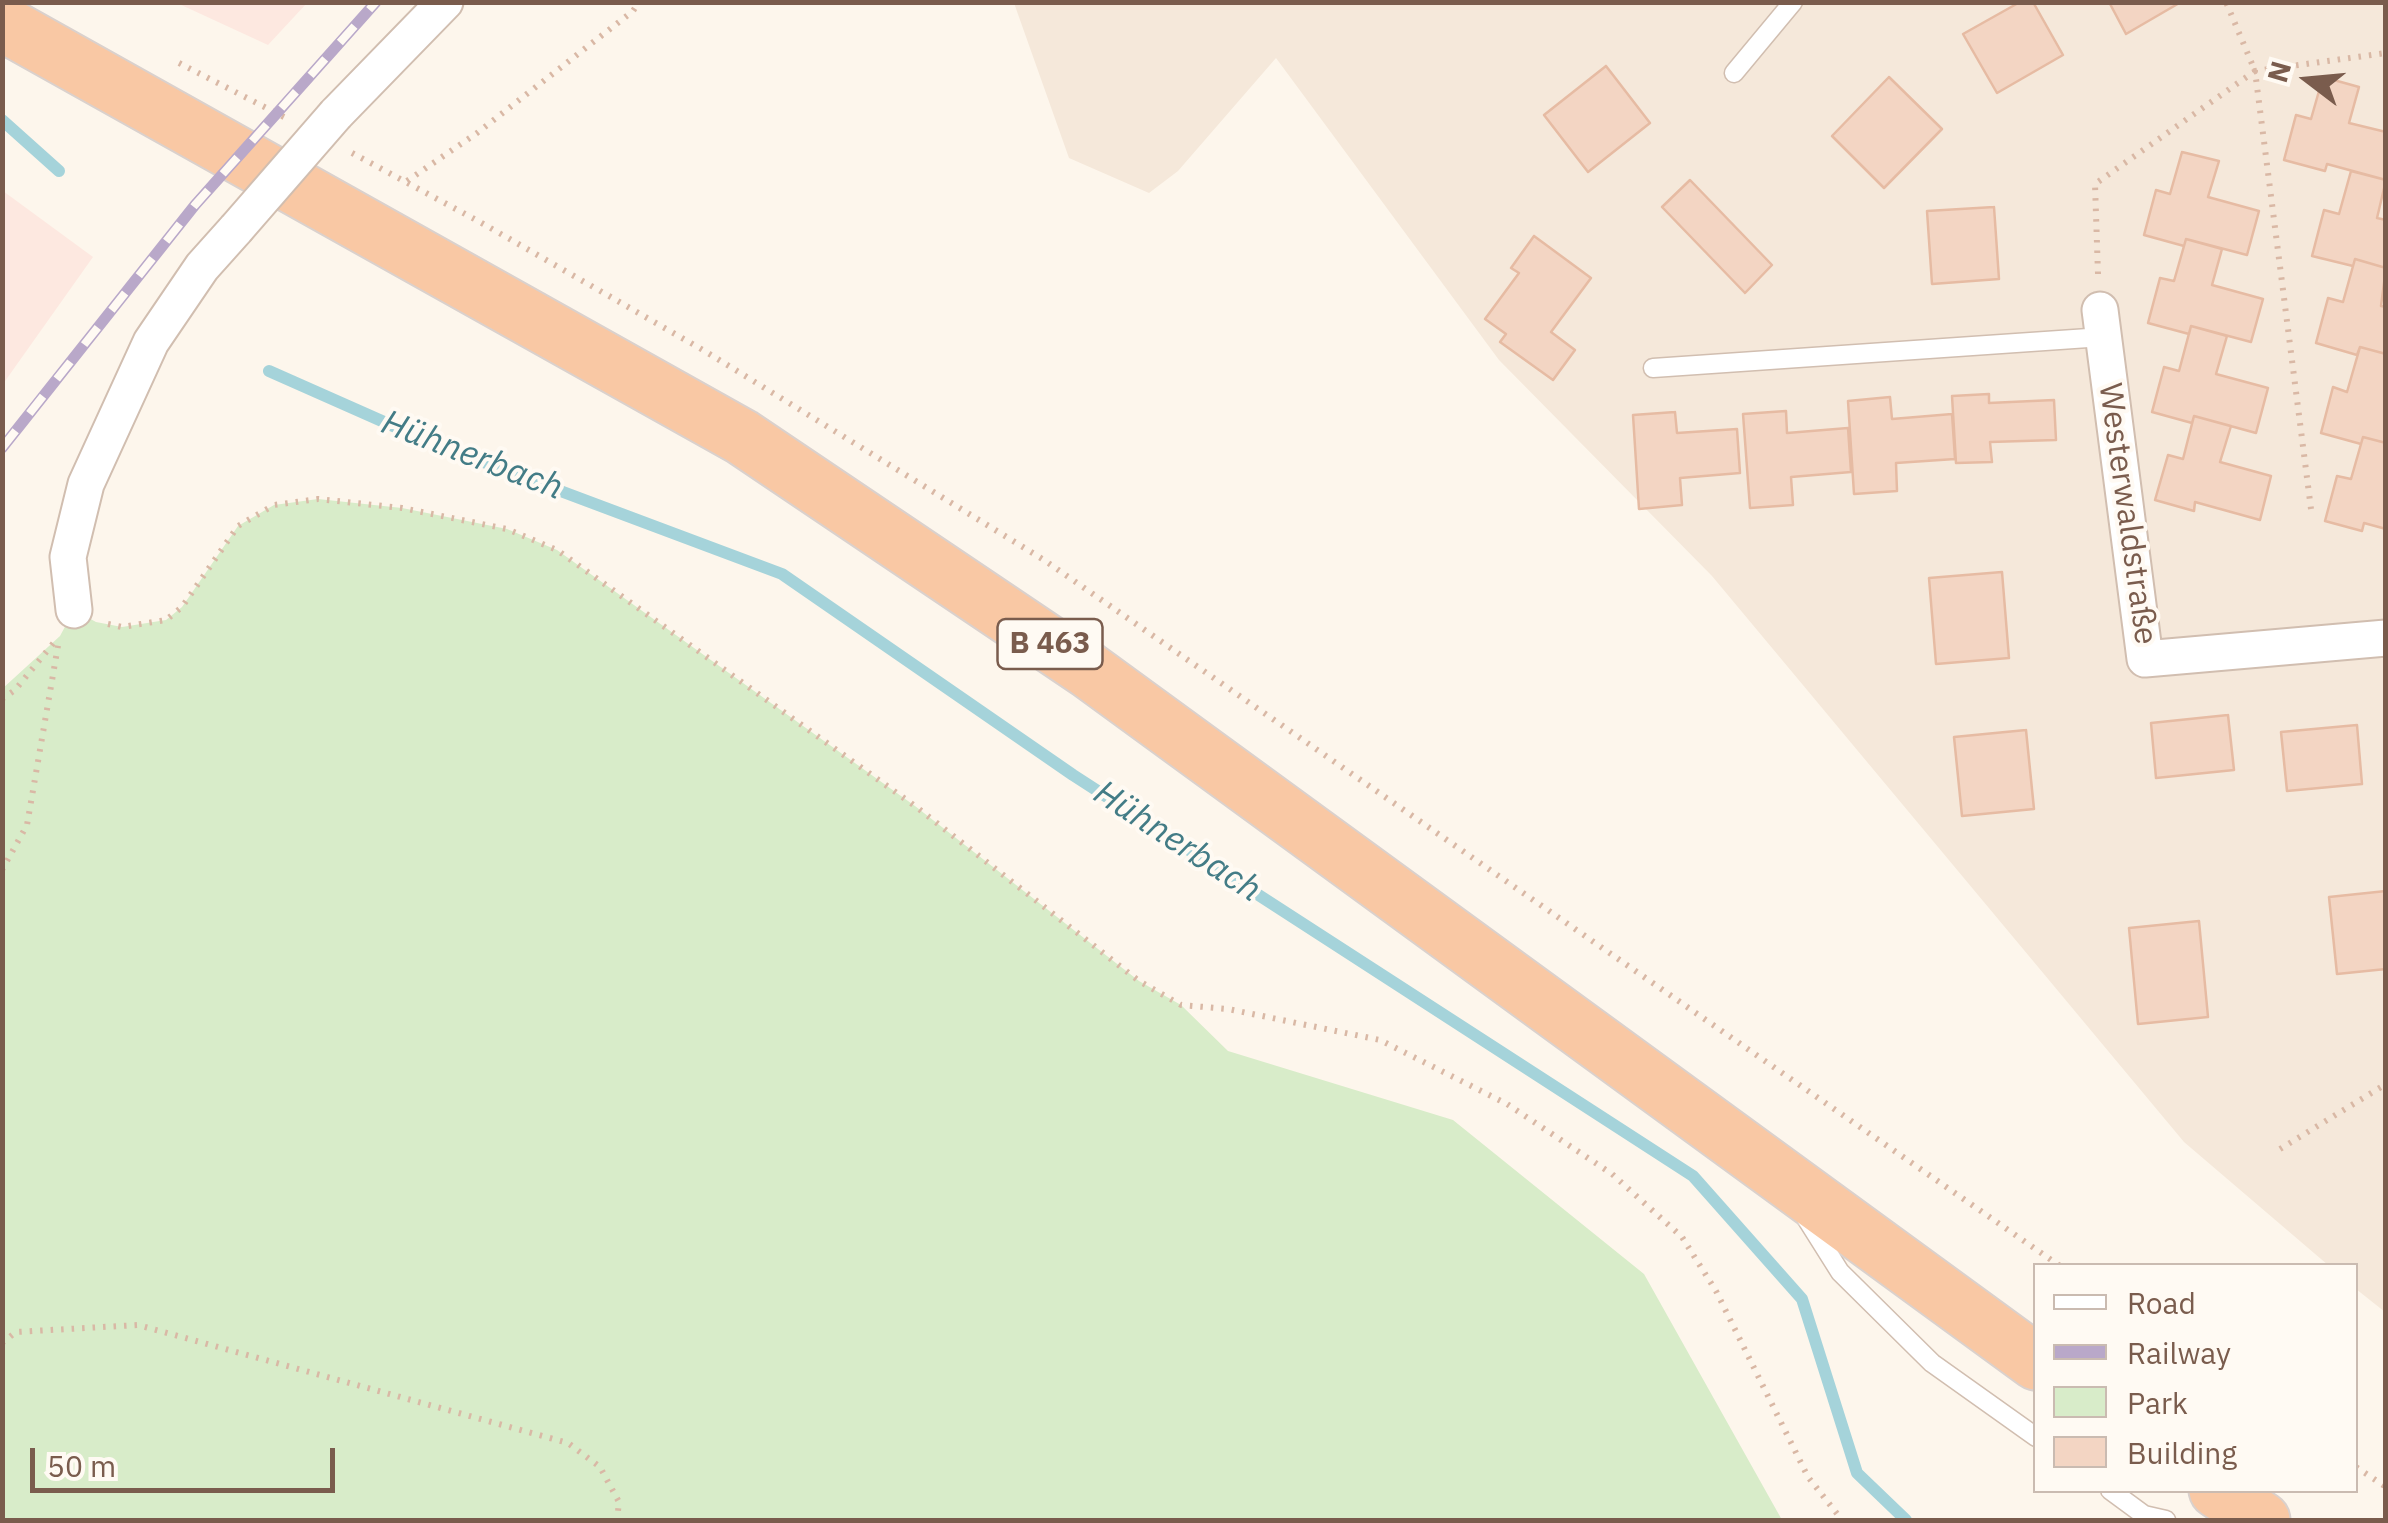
<!DOCTYPE html>
<meta charset="utf-8">
<style>
body{margin:0}
#map{position:relative;width:2388px;height:1523px;overflow:hidden;background:#fdf6ec;font-family:"IBM Plex Sans",sans-serif}
canvas{display:block}
.frame{position:absolute;inset:0;border:5px solid #7a5c4d;pointer-events:none}
.legend{position:absolute;left:2033px;top:1263px;width:325px;height:230px;box-sizing:border-box;background:#fffaf3;border:2px solid #cabbb1;margin:0;padding:12px 18px;list-style:none;font-size:30px;color:#7a5c4d}
.legend li{display:flex;align-items:center;gap:20px;height:50px}
.legend b{width:50px;border:2px solid #cabbb1}
.north{position:absolute;left:2258px;top:30px;width:100px;height:100px;-webkit-text-stroke:8px #fffaf3;paint-order:stroke;rotate:286deg;font-size:28px;font-weight:700;line-height:40px;text-align:center;color:#7a5c4d}
.north::after{content:'';display:block;margin:auto;width:35px;height:45px;background:#7a5c4d;clip-path:polygon(50% 0,100% 100%,50% 72%,0 100%)}
.scale{position:absolute;left:30px;top:1448px;width:305px;height:45px;box-sizing:border-box;border:5px solid #7a5c4d;border-top:0;padding-left:12px;font-size:30px;line-height:35px;white-space:nowrap;color:#7a5c4d;-webkit-text-stroke:8px #fffaf3;paint-order:stroke}
</style>
<div id="map">
<canvas width="2388" height="1523"></canvas>
<div class="frame"></div>
<ul class="legend">
<li><b style="height:12px;background:#fff"></b>Road</li>
<li><b style="height:12px;background:#b9a8c9"></b>Railway</li>
<li><b style="height:28px;background:#d8ecc9"></b>Park</li>
<li><b style="height:28px;background:#f3d5c3"></b>Building</li>
</ul>
<div class="north">N</div>
<div class="scale">50 m</div>
</div>
<script>
const c = document.querySelector('canvas').getContext('2d');
c.lineJoin = 'round';
function fill(path, color) {
  c.fillStyle = color;
  c.fill(path, 'evenodd');
}
function poly(rows) {
  const path = new Path2D();
  for (const r of rows) {
    path.moveTo(r[0], r[1]);
    for (let i = 2; i < r.length; i += 2) path.lineTo(r[i], r[i + 1]);
  }
  return path;
}
function strokePath(path, color, width, dash) {
  c.strokeStyle = color;
  c.lineWidth = width;
  c.lineCap = dash ? 'butt' : 'round';
  c.setLineDash(dash || []);
  c.stroke(path);
}
function write(font, color, halo, rows, align = 'center') {
  c.font = font + ' "IBM Plex Sans",sans-serif';
  c.lineWidth = 8;
  c.setLineDash([]);
  c.textBaseline = 'middle';
  c.strokeStyle = halo;
  c.fillStyle = color;
  for (const [text, x, y, turn = 0] of rows) {
    c.save();
    c.translate(x, y);
    c.rotate((+turn || 0) * Math.PI / 180);
    c.textAlign = isNaN(turn) ? turn : align;
    if (halo) c.strokeText(text, 0, 0);
    c.fillText(text, 0, 0);
    c.restore();
  }
}
const residential = poly([
 [1014,3,2385,3,2385,1312,2356,1289,2356,1266,2328,1265,2184,1142,1712,576,1499,360,1276,58,1178,171,1149,193,1069,158]
]);
const commercial = poly([
 [177,3,307,3,268,45],
 [3,191,93,257,3,384]
]);
const green = poly([
 [318,499,402,508,507,529,557,550,915,806,1139,981,1181,1005,1228,1051,1453,1120,1644,1274,1782,1520,3,1520,2,689,60,636,74,610,96,622,122,627,166,620,182,607,238,526,274,505]
]);
const stream = poly([
 [2,120,59,171],
 [269,371,427,441,782,574,1073,775,1693,1176,1802,1299,1857,1473,1906,1520]
]);
const building = poly([
 [2020,2,2033,2,2063,55,1997,93,1963,34,2020,2],
 [2109,2,2181,2,2126,34,2109,2],
 [1606,66,1650,123,1588,172,1544,115,1606,66],
 [1889,77,1942,129,1884,188,1832,136,1889,77],
 [2323,77,2359,87,2349,123,2386,132,2386,180,2327,164,2325,171,2284,160,2296,115,2311,119,2323,77],
 [2182,152,2219,161,2208,197,2259,211,2247,255,2186,239,2184,246,2144,235,2156,190,2170,194,2182,152],
 [2351,171,2386,180,2377,218,2386,220,2386,268,2355,259,2353,266,2312,256,2324,210,2339,214,2351,171],
 [1690,180,1772,265,1745,293,1662,207,1690,180],
 [1994,207,1999,279,1932,284,1927,211,1994,207],
 [1534,236,1591,278,1551,332,1575,350,1553,380,1500,342,1506,334,1485,319,1519,273,1511,268,1534,236],
 [2186,239,2222,249,2212,285,2263,299,2251,342,2191,326,2189,334,2148,323,2160,278,2174,281,2186,239],
 [2355,259,2386,268,2381,306,2386,307,2386,354,2360,347,2357,355,2316,343,2328,298,2343,302,2355,259],
 [2191,326,2227,336,2216,374,2268,388,2256,433,2194,416,2192,423,2152,412,2164,367,2179,371,2191,326],
 [2360,347,2386,354,2386,443,2363,437,2361,444,2321,433,2333,387,2347,392,2360,347],
 [1989,394,1989,403,2054,400,2056,440,1990,442,1992,462,1956,463,1952,396,1989,394],
 [1890,397,1892,419,1952,414,1955,459,1896,463,1897,491,1854,494,1848,401,1890,397],
 [1786,411,1787,433,1848,428,1851,472,1791,477,1793,505,1750,508,1743,414,1786,411],
 [1675,412,1677,433,1737,429,1740,473,1680,478,1682,505,1639,509,1633,415,1675,412],
 [2194,416,2231,426,2220,462,2271,476,2260,520,2195,502,2194,511,2155,500,2168,455,2183,459,2194,416],
 [2363,437,2386,443,2386,529,2364,523,2362,531,2325,521,2337,476,2351,479,2363,437],
 [2002,572,2009,658,1936,664,1929,578,2002,572],
 [2228,715,2234,770,2156,778,2151,723,2228,715],
 [2357,725,2362,784,2287,791,2281,732,2357,725],
 [2026,730,2034,809,1962,816,1954,737,2026,730],
 [2386,891,2386,969,2337,974,2329,897,2386,891],
 [2199,921,2208,1017,2138,1024,2129,928,2199,921]
]);
const path = poly([
 [179,63,284,117],
 [352,153,480,222,703,350,1044,560,2060,1266],
 [407,181,477,133,633,11,639,2],
 [2098,274,2095,184,2255,71,2226,2],
 [2311,509,2255,71,2386,53],
 [108,624,122,627,166,620,182,607,238,526,274,505,318,499,402,508,507,529,557,550,915,806,1139,981,1181,1005,1228,1009,1380,1040,1507,1104,1612,1174,1682,1237,1716,1291,1808,1477,1842,1520],
 [2,699,15,690,56,640],
 [2,870,27,825,59,640],
 [2280,1149,2386,1084],
 [2,1343,16,1332,138,1325,568,1443,600,1467,619,1502,617,1520],
 [2356,1467,2386,1487]
]);
const service = poly([
 [1734,73,1793,2],
 [1653,368,2103,337],
 [1806,1218,1840,1272,1932,1363,2036,1437],
 [2110,1490,2144,1515,2166,1520]
]);
const minor = poly([
 [336,114,445,2],
 [2100,310,2145,659,2386,638],
 [74,610,68,557,86,484,151,342,202,267,236,229]
]);
const trunk = poly([
 [2,23,742,437,1088,670,2036,1362],
 [2217,1490,2262,1520]
]);
const rail = poly([
 [2,448,195,205,376,2]
]);
const minorBridge = poly([
 [236,229,336,114]
]);
const shields = [
 [1050,644,105]
];
const shieldNames = [
 ["B 463",1050,644]
];
const streetNames = [
 ["Westerwaldstraße",2127,514,82]
];
const waterNames = [
 ["Hühnerbach",472,456,21],
 ["Hühnerbach",1177,842,33]
];
fill(residential, '#f5e8da');
fill(commercial, '#fde8e0');
fill(green, '#d8ecc9');
strokePath(stream, '#a5d3da', 12);
fill(building, '#f3d5c3');
strokePath(building, '#e6bba3', 2.5);
strokePath(service, '#d1beb0', 21);
strokePath(minor, '#d1beb0', 39);
strokePath(trunk, '#dad1cd', 59);
strokePath(path, '#d9b8a5', 6, [2.5, 8]);
strokePath(service, '#fff', 18);
strokePath(minor, '#fff', 35);
strokePath(trunk, '#f9c8a4', 55);
strokePath(rail, '#b9a8c9', 11);
strokePath(rail, '#fffaf3', 8, [22]);
strokePath(minorBridge, '#d1beb0', 39, []);
strokePath(minorBridge, '#fff', 35);
for (const [x, y, w] of shields) {
  const box = new Path2D();
  box.roundRect(x - w / 2, y - 25, w, 50, 8);
  c.fillStyle = '#fffaf3';
  c.fill(box);
  strokePath(box, '#7a5c4d', 2.5);
}
write('bold 30px', '#7a5c4d', null, shieldNames);
write('32px', '#7a5c4d', '#fffaf3', streetNames);
write('italic 35px', '#437c86', '#fffaf3', waterNames);
</script>
